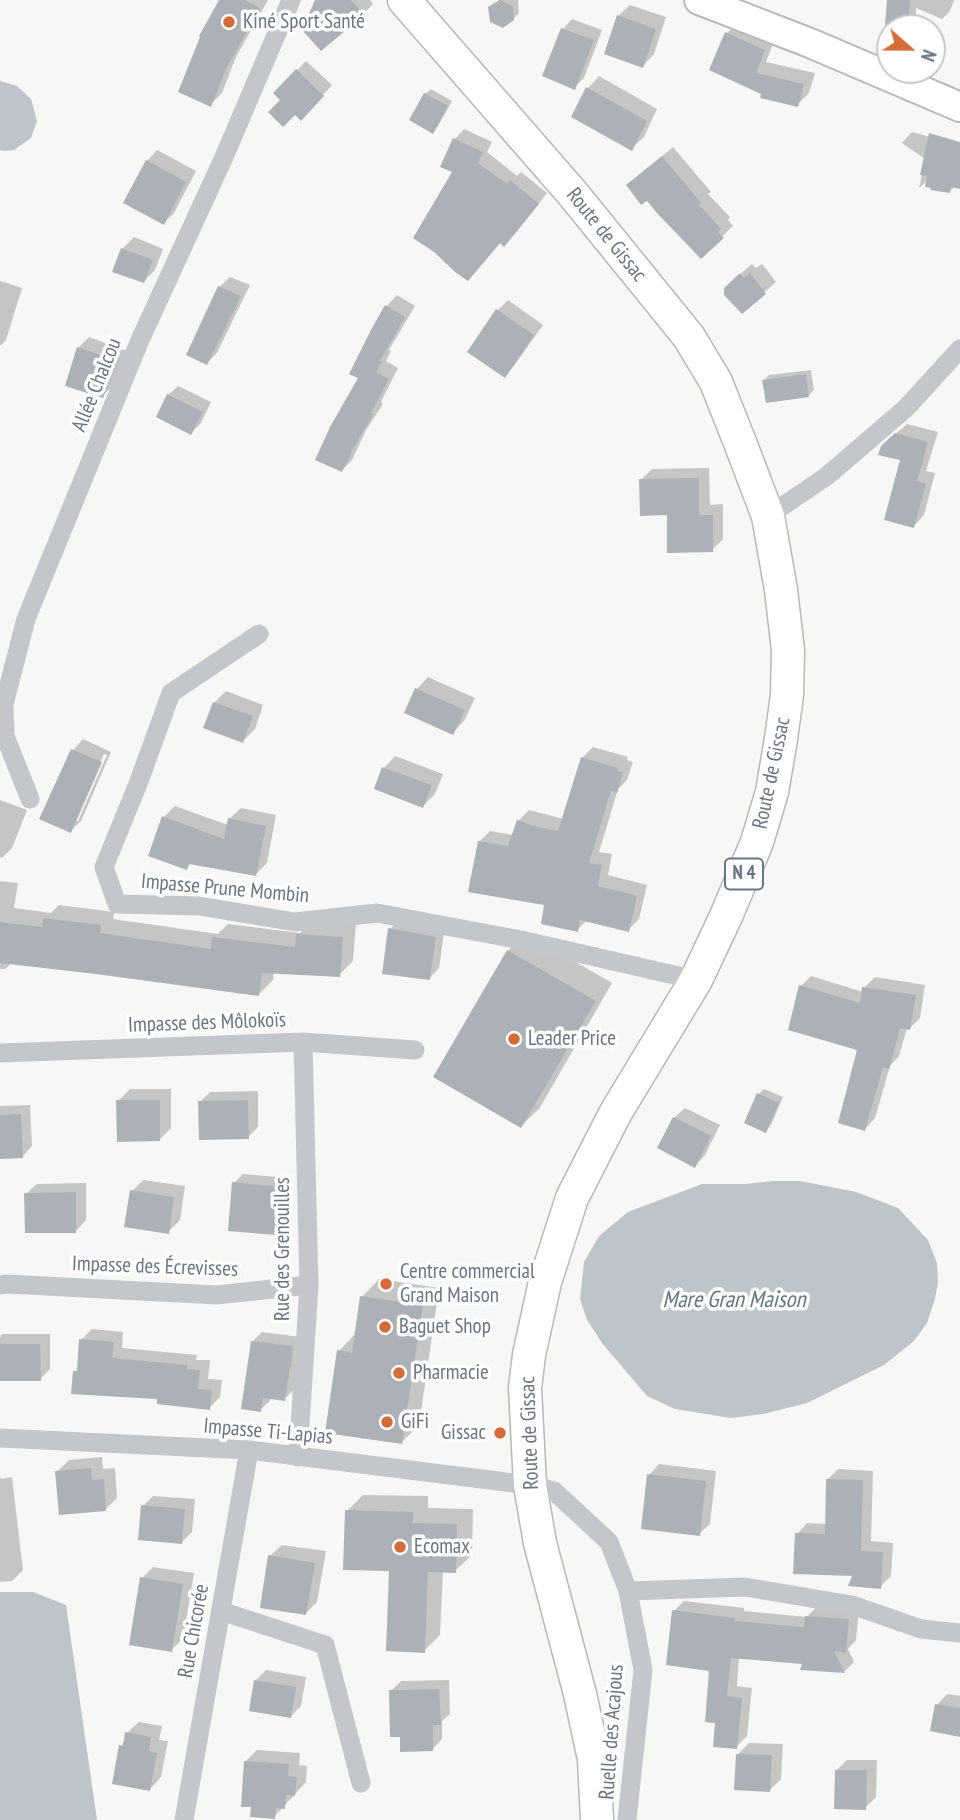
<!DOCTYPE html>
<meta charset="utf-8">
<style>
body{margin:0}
#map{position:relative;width:960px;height:1820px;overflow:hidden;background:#f7f7f5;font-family:"PT Sans Narrow",sans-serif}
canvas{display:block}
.north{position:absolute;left:876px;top:14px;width:70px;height:70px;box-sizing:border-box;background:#fff;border:2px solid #c3c8cd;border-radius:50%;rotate:111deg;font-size:19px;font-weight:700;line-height:28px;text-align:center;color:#697583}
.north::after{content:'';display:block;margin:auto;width:24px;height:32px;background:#d56c38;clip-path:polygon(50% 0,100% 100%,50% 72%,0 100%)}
</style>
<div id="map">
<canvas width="960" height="1820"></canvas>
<div class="north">N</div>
</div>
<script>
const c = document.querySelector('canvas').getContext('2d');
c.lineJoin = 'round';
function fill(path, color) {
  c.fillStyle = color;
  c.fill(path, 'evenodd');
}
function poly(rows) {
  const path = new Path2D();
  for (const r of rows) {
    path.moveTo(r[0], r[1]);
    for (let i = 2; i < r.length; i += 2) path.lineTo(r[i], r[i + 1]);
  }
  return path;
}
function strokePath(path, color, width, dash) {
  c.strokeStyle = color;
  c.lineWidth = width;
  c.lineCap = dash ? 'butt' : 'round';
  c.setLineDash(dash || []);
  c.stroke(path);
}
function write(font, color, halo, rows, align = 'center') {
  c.font = font + ' "PT Sans Narrow",sans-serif';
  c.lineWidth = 7;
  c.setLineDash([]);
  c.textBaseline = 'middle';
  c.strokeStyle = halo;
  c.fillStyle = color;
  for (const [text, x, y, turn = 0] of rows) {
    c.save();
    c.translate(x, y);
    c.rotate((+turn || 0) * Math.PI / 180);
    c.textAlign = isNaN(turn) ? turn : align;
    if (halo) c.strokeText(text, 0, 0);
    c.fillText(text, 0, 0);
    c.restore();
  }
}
const water = poly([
 [0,81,17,86,31,99,37,121,31,138,14,150,4,151,0,150],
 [773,1181,800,1181,856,1192,898,1208,928,1240,937,1263,938,1282,935,1299,927,1323,914,1341,884,1365,807,1403,763,1414,731,1418,675,1409,647,1396,602,1343,587,1320,580,1299,584,1262,599,1236,628,1212,702,1184,745,1184],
 [0,1592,33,1592,66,1605,97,1820,0,1820]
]);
const shadow = poly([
 [221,0,268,0,236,57,222,93,211,104],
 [317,0,370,0,373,4,363,14],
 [499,0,518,0,519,13,513,19,490,8],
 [889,0,954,0,950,11,942,19,916,8,916,16,907,25],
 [630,5,666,17,654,54,643,66,618,16],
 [572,19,602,30,584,78,574,88,563,29],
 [738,22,775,38,766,62,815,73,809,93,797,105,763,93,727,33],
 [306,61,332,85,310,109,282,100,275,93],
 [599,76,657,109,644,137,632,148,574,116,588,88],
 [431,89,452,101,438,126,433,131,425,94],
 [464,129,492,142,487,152,517,176,521,172,547,193,514,235,501,242,468,279,454,171,455,139],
 [912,132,934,138,937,135,941,140,960,144,960,181,950,191,928,180,919,188,925,159,902,143],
 [673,147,711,192,708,194,730,217,728,220,733,226,701,257,648,198,628,185],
 [157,150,196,171,174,213,164,223,147,161],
 [134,237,163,249,155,270,144,281,122,249],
 [752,264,756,268,762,264,776,282,742,312,737,277],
 [230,277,250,285,217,353,207,363,219,287],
 [0,281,22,288,6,340,0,346],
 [397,295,415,306,389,350,391,351,386,361,398,368,381,402,383,404,366,430,352,460,342,470,373,329,387,306],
 [508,300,543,325,514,366,504,376,498,310],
 [89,337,127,351,113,386,102,396,67,385,79,347],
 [811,370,814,390,809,395,764,380,769,375],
 [178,386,211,402,201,423,191,433,168,395],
 [907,424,938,432,926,471,935,473,924,515,914,526,903,459,893,436],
 [709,468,710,505,723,504,723,539,712,550,669,514,641,480,652,469],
 [428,677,475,698,464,721,453,733,417,689],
 [226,691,263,705,255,729,243,741,214,703],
 [83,739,111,752,81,821,70,831,42,819,73,750],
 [104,754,107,755,78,821,74,821],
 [593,747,628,757,627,760,633,762,627,780,618,789,599,852,612,854,608,875,647,885,639,919,628,930,587,920,577,930,546,904,479,842,490,831,513,835,518,821,529,810,564,819,582,758],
 [395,756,443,774,435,794,423,806,384,768],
 [0,800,27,810,12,848,2,858,0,857],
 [175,806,228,825,229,819,241,808,276,815,267,863,255,875,192,862,186,868,164,817],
 [0,881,18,883,14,908,51,913,59,905,114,912,113,919,218,934,228,924,300,933,311,921,356,923,353,961,339,975,274,972,273,980,259,994,12,963,5,969,0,969],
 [400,919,445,927,439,968,429,979,390,929],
 [526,933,612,983,539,1109,521,1126,508,951],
 [811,976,863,992,864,988,875,977,925,985,920,1018,910,1028,907,1028,899,1056,890,1066,875,1118,865,1129,859,1049,801,986],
 [130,1089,171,1089,171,1128,159,1140,118,1101],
 [764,1089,783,1097,771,1125,765,1131,759,1094],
 [258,1091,258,1127,248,1137,200,1102,210,1092],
 [30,1105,32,1146,22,1157,0,1158,0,1106],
 [685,1108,720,1125,705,1155,695,1166,674,1118],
 [243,1174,288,1178,285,1224,276,1233,234,1183],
 [143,1180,185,1186,180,1220,168,1232,132,1191],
 [86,1183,86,1220,76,1231,26,1194,37,1184],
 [379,1279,439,1288,419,1425,402,1442,339,1351,356,1333,362,1297],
 [92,1329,123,1332,122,1348,197,1355,196,1360,210,1360,208,1379,222,1380,220,1397,209,1408,159,1398,75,1372,79,1368,81,1340],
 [262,1332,302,1337,294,1390,284,1399,270,1397,270,1401,260,1410,252,1342],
 [2,1334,50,1334,50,1369,40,1379,0,1380,0,1337],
 [102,1457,103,1469,115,1468,117,1498,105,1510,57,1472,69,1460],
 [659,1464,716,1471,710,1524,699,1534,649,1475],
 [838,1469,873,1471,871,1541,893,1543,891,1576,880,1587,855,1574,797,1534,807,1523,827,1524,827,1480],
 [0,1476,1,1479,12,1477,23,1570,12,1581,0,1582],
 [363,1495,428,1496,428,1508,473,1509,472,1555,455,1571,443,1571,440,1635,424,1651,391,1570,347,1511],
 [153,1496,195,1499,192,1532,182,1542,143,1506],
 [282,1545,326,1551,317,1602,306,1613,270,1556],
 [153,1567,194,1573,183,1639,171,1650,142,1578],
 [684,1601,744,1608,744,1611,807,1617,817,1606,859,1609,856,1640,848,1649,854,1662,844,1672,804,1663,739,1657,737,1686,752,1688,747,1736,736,1747,717,1721,711,1669,674,1611],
 [266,1670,306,1677,301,1706,291,1716,256,1680],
 [449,1680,450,1714,442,1721,442,1739,433,1749,401,1735,391,1691,401,1681],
 [947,1694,960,1696,960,1735,937,1705],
 [139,1722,162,1726,159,1740,168,1741,161,1777,150,1789,121,1746,126,1740,127,1733],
 [749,1743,783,1744,781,1779,770,1790,737,1755],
 [257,1750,300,1753,299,1765,307,1766,306,1782,274,1817,245,1762],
 [847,1760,877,1760,876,1797,865,1808,836,1771]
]);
const building = poly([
 [219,0,245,0,260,8,226,69,211,107,178,92,200,37,199,36],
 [315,0,351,0,364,15,321,51,302,30],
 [500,0,513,6,514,20,503,28,490,22,488,7],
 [887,0,910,0,908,27,885,25],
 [617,15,656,29,643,68,604,54],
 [561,28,594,40,575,90,542,76],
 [725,32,765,50,756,73,804,84,798,107,760,98,761,94,709,70],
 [296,69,324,96,301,121,295,115,283,127,268,112,280,100,273,93],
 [586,87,647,121,632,151,571,117],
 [424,93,448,106,433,134,409,120],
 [929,133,960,142,960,189,951,187,950,193,930,190,931,188,925,187,927,176,920,175],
 [453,138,483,152,478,163,507,184,510,180,539,204,504,247,500,243,468,281,455,272,434,252,413,238,452,172,440,167],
 [662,156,701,203,699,205,721,229,718,232,724,238,701,259,657,213,647,201,641,205,626,185],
 [146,160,186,182,164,225,123,203],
 [121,248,153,260,144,283,112,272],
 [740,273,744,278,750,273,766,294,742,314,724,295,724,288],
 [218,286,241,296,207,365,186,355],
 [385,305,405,317,380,361,382,362,376,372,389,379,371,413,373,415,356,443,342,472,315,460,330,427,358,378,349,374,372,328],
 [496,309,534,335,505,378,467,352],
 [77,347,118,361,103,398,65,386],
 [806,374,809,397,766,403,762,380],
 [167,394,203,412,191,435,156,417],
 [895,433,928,442,917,481,926,484,914,528,884,520,900,460,878,455,881,446],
 [699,478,699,515,713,515,713,552,667,553,667,515,640,516,639,479],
 [415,688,465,710,453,735,404,713],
 [213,702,253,716,243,743,203,728],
 [71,749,102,762,71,833,39,819],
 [581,757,618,768,617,771,623,772,617,793,611,791,589,863,602,865,598,886,637,896,629,932,580,920,578,932,541,924,544,905,468,892,478,841,508,846,517,820,534,826,558,831],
 [382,767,432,785,423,808,374,789],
 [162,816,224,839,228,818,266,826,256,876,189,864,187,870,148,856],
 [43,918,101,925,100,933,211,949,212,937,295,947,296,934,343,937,340,977,262,973,259,996,96,974,0,963,0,922,42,927],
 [388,928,436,937,430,980,382,974],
 [507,950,596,1001,521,1128,433,1077],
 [799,985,860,1003,862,987,916,995,910,1030,900,1028,889,1069,883,1067,865,1131,838,1123,857,1050,788,1030],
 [757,1093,779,1103,766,1133,744,1123],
 [116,1100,160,1100,160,1141,117,1142],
 [248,1100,249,1139,199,1140,198,1101],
 [21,1114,23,1158,0,1159,0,1115],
 [673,1117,711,1136,695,1168,657,1148],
 [232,1182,280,1187,276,1235,228,1231],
 [130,1190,174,1197,169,1234,124,1227],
 [76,1192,76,1233,25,1233,24,1193],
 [360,1296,423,1305,402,1444,325,1433,337,1350,352,1353],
 [79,1339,114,1342,112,1358,187,1365,187,1369,200,1370,198,1389,212,1390,210,1410,157,1404,157,1399,71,1394,73,1371,77,1371],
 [251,1341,293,1346,291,1367,290,1367,285,1401,263,1398,261,1412,241,1409],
 [0,1344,40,1344,41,1381,0,1381],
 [91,1468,92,1480,104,1479,106,1511,59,1515,55,1471],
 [647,1474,706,1481,700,1536,641,1529],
 [826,1479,863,1480,861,1551,883,1552,881,1589,848,1586,852,1576,793,1574,795,1533,825,1534],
 [141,1505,185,1509,182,1544,138,1540],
 [345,1510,413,1512,413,1523,457,1524,456,1573,428,1572,425,1653,386,1651,389,1571,343,1570],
 [268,1555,315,1563,306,1615,260,1608],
 [140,1577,183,1584,172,1652,129,1645],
 [672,1610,735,1618,734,1621,804,1627,805,1616,849,1619,846,1653,834,1651,845,1673,800,1670,802,1664,731,1658,727,1696,742,1698,737,1749,713,1747,715,1723,705,1722,709,1671,666,1665],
 [254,1680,296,1687,291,1718,249,1711],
 [439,1689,441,1725,433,1725,433,1751,400,1752,400,1737,390,1737,389,1690],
 [935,1704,960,1708,960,1737,930,1731],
 [125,1732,151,1737,149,1751,157,1753,150,1791,112,1784,119,1745,123,1746],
 [736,1754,772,1755,770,1792,734,1790],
 [244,1761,289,1764,288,1776,297,1777,295,1796,286,1795,285,1809,276,1808,275,1819,250,1817,251,1807,241,1807],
 [835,1770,867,1770,866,1810,834,1809]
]);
const minor = poly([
 [768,516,827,476,906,408,960,349],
 [259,634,171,693,138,784,104,867,117,904,199,906,295,922,377,913,521,940,696,980],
 [30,799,5,736,4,704,26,619,140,340,224,157,291,0],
 [0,1053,303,1042,415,1050],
 [0,1285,7,1284,217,1295,309,1285],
 [0,1438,249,1450,530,1485,554,1491,609,1542,628,1591,643,1670,627,1820],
 [298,1457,309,1285,303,1042],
 [628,1591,745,1587,852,1605,921,1629,960,1633],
 [221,1611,325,1645,361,1783],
 [184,1820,249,1450]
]);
const secondary = poly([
 [699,0,810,43,960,107]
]);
const primary = poly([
 [404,0,573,194,689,337,716,382,741,445,768,516,781,590,788,650,787,695,781,739,772,792,757,842,727,914,696,980,616,1112,572,1198,545,1282,529,1355,525,1388,530,1485,540,1543,580,1694,594,1759,597,1820]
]);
const markers = [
 [229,22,7,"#d56c38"],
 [514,1039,7,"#d56c38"],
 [386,1284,7,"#d56c38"],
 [385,1327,7,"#d56c38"],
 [399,1373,7,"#d56c38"],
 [387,1422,7,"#d56c38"],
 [500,1433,7,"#d56c38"],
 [400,1547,7,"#d56c38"]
];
const shields = [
 [744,874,38]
];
const shieldNames = [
 ["N 4",744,874]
];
const poiNames = [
 ["Kiné Sport Santé",243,22],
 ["Leader Price",528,1039],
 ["Centre commercial",400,1272],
 ["Grand Maison",400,1296],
 ["Baguet Shop",399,1327],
 ["Pharmacie",413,1373],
 ["GiFi",401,1422],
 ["Gissac",486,1433,"right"],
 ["Ecomax",414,1547]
];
const streetNames = [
 ["Route de Gissac",606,235,51],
 ["Allée Chalcou",97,385,-68],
 ["Route de Gissac",772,773,-78],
 ["Impasse Prune Mombin",225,889,5],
 ["Impasse des Môlokoïs",207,1023,-2],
 ["Rue des Grenouilles",283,1249,-90],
 ["Impasse des Écrevisses",155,1267,2],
 ["Impasse Ti-Lapias",268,1432,5],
 ["Route de Gissac",530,1433,-92],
 ["Rue Chicorée",194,1631,-80],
 ["Ruelle des Acajous",612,1732,-86]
];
const waterNames = [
 ["Mare Gran Maison",734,1300]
];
fill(water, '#bdc5cb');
fill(shadow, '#0003');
fill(building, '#abb1b7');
strokePath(secondary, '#b6babe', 32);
strokePath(primary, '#b5b8bc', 35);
strokePath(minor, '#c3c6ca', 19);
strokePath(secondary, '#fff', 28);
strokePath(primary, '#fff', 32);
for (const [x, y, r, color] of markers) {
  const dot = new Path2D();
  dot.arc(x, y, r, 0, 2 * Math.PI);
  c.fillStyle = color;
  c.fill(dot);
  strokePath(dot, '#fff', 2.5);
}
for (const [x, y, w] of shields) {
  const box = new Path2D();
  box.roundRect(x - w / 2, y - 15.5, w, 31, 5);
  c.fillStyle = '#fff';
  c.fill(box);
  strokePath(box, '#697583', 2);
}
write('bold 19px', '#697583', null, shieldNames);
write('21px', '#697583', '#fff', poiNames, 'left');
write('21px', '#697583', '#fff', streetNames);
write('italic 23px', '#65757f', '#fff', waterNames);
</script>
